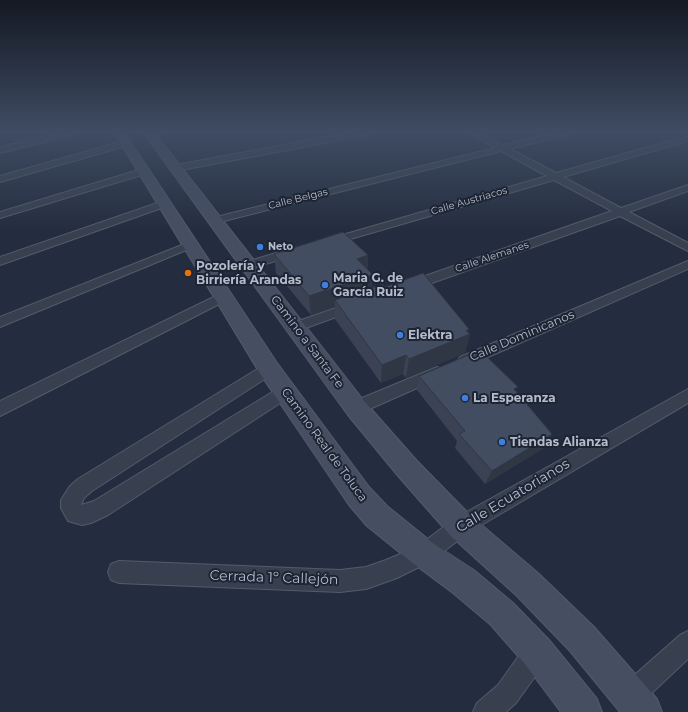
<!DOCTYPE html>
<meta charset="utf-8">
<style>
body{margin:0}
canvas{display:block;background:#242d3f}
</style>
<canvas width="688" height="712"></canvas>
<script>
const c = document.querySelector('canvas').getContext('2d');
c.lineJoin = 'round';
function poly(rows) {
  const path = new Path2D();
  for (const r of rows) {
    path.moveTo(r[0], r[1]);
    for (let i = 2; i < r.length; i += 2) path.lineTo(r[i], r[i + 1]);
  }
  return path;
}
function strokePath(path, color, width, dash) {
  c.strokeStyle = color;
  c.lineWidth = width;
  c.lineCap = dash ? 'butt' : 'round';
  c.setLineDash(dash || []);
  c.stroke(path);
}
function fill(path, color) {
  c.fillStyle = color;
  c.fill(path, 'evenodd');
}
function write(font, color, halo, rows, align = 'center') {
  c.font = font + ' Montserrat,sans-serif';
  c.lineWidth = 4;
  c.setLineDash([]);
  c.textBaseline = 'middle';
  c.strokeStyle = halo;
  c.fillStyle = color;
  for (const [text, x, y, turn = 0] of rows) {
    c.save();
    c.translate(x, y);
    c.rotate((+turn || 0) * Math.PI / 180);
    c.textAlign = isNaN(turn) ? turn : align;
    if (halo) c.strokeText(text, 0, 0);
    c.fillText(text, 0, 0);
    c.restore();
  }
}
const minor = poly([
 [65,132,78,132,77,134,0,153,0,147,65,132],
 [147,132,169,132,165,134,150,136,147,136,147,132],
 [468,132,477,132,503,145,558,132,571,132,570,134,510,149,556,173,688,136,688,141,563,177,621,208,688,185,688,191,629,212,688,243,688,251,620,216,415,289,405,289,404,286,405,283,612,211,554,180,333,244,325,244,323,242,325,240,547,176,501,151,216,223,211,220,212,218,495,148,468,132],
 [123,141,129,141,130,143,129,145,0,182,0,176,123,141],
 [145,168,148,169,150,171,148,173,0,218,0,212,145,168],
 [166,200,171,203,170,205,0,265,0,257,166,200],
 [192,241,196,242,198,244,196,246,0,327,0,317,192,241],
 [293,248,297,250,299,252,297,254,250,269,246,268,244,265,246,262,293,248],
 [688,261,688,269,470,365,465,367,460,365,457,361,460,357,688,261],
 [224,292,229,293,231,296,229,299,0,416,0,401,224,292],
 [353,302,358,303,360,306,358,309,295,332,290,330,288,327,290,324,353,302],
 [269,363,274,365,277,369,274,373,92,491,84,498,81,505,94,501,279,388,285,386,291,388,293,392,291,396,108,515,91,523,82,525,68,521,61,508,61,500,70,486,78,479,264,365,269,363],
 [437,367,442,369,445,373,442,377,356,415,350,413,348,408,350,403,437,367],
 [688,389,688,403,468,533,431,561,397,578,366,589,340,592,119,583,111,580,108,572,111,564,119,561,340,570,366,567,386,560,417,547,454,519,688,389],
 [688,631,688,659,639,705,630,709,621,705,617,696,621,687,680,635,688,631],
 [537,640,546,643,549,652,546,661,516,703,506,712,473,712,477,703,498,685,528,643,537,640]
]);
const tertiary = poly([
 [353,132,372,132,367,135,176,171,171,168,176,165,353,132]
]);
const secondary = poly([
 [114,132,124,132,277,363,369,487,387,506,434,544,475,571,513,603,549,640,597,699,602,712,561,712,525,664,491,625,453,593,414,564,367,526,349,505,261,375,114,132],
 [143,132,154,132,364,401,417,461,471,516,539,574,594,627,657,699,662,712,620,712,570,651,517,596,451,536,399,477,348,415,143,132]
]);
const wall = poly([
 [274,254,368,255,368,270,372,288,385,287,468,333,470,334,465,353,406,378,403,374,381,383,335,319,335,307,311,315,276,273],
 [419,376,516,391,552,434,544,448,485,484,455,448,457,441,417,390]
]);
const shadedWall = poly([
 [368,255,368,273,357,259],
 [373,275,372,294,335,300,335,307,311,315,309,296],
 [469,329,468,335,470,334,465,353,406,378,409,359],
 [406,355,403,374,381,383,382,365],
 [552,434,544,448,485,484,492,471]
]);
const building = poly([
 [343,232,368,255,357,259,373,275,309,296,274,254,343,232],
 [423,273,469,329,466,331,470,334,409,359,406,355,382,365,335,300,383,284,385,287,423,273],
 [480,350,518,387,514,389,552,434,492,471,459,434,465,431,419,376,480,350]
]);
const markers = [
 [260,247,4,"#3f7fe0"],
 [188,273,4,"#e8710a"],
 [325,285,4,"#3f7fe0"],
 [400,335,4,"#3f7fe0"],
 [465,398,4,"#3f7fe0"],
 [502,442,4,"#3f7fe0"]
];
const farStreetnames = [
 ["Calle Belgas",298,199,-14],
 ["Calle Austriacos",469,201,-16],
 ["Calle Alemanes",492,257,-19]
];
const farPoinames = [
 ["Neto",268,247]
];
const poiNames = [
 ["Pozolería y",196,266],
 ["Birriería Arandas",196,280],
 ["Maria G. de",333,278],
 ["García Ruiz",333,292],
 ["Elektra",408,335],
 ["La Esperanza",473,398],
 ["Tiendas Alianza",510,442]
];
const streetNames = [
 ["Calle Dominicanos",522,336,-23],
 ["Camino a Santa Fe",307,342,53],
 ["Camino Real de Toluca",324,445,54]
];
const nearStreetnames = [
 ["Calle Ecuatorianos",513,496,-31],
 ["Cerrada 1º Callejón",274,578,2]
];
strokePath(minor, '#535b6a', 2);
strokePath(tertiary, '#535b6a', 2);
strokePath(secondary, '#535b6a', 2);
fill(minor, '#38404f');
fill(tertiary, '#38404f');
fill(secondary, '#464e62');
fill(wall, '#3a4253');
fill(shadedWall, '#2f3644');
fill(building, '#434d61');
strokePath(building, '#2f3644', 1);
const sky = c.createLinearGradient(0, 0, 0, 231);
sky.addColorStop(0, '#141923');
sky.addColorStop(0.57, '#3f4c63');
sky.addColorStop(1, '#3f4c6300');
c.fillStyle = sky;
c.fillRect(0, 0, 688, 231);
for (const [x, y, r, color] of markers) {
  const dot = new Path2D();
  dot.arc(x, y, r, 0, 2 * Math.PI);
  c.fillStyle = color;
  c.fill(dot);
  strokePath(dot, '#1d2534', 1.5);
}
write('10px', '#b5bbca', '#1d2534', farStreetnames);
write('bold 10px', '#b5bbca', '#1d2534', farPoinames, 'left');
write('bold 12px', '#b5bbca', '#1d2534', poiNames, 'left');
write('12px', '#b5bbca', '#1d2534', streetNames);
write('14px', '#b5bbca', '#1d2534', nearStreetnames);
</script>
